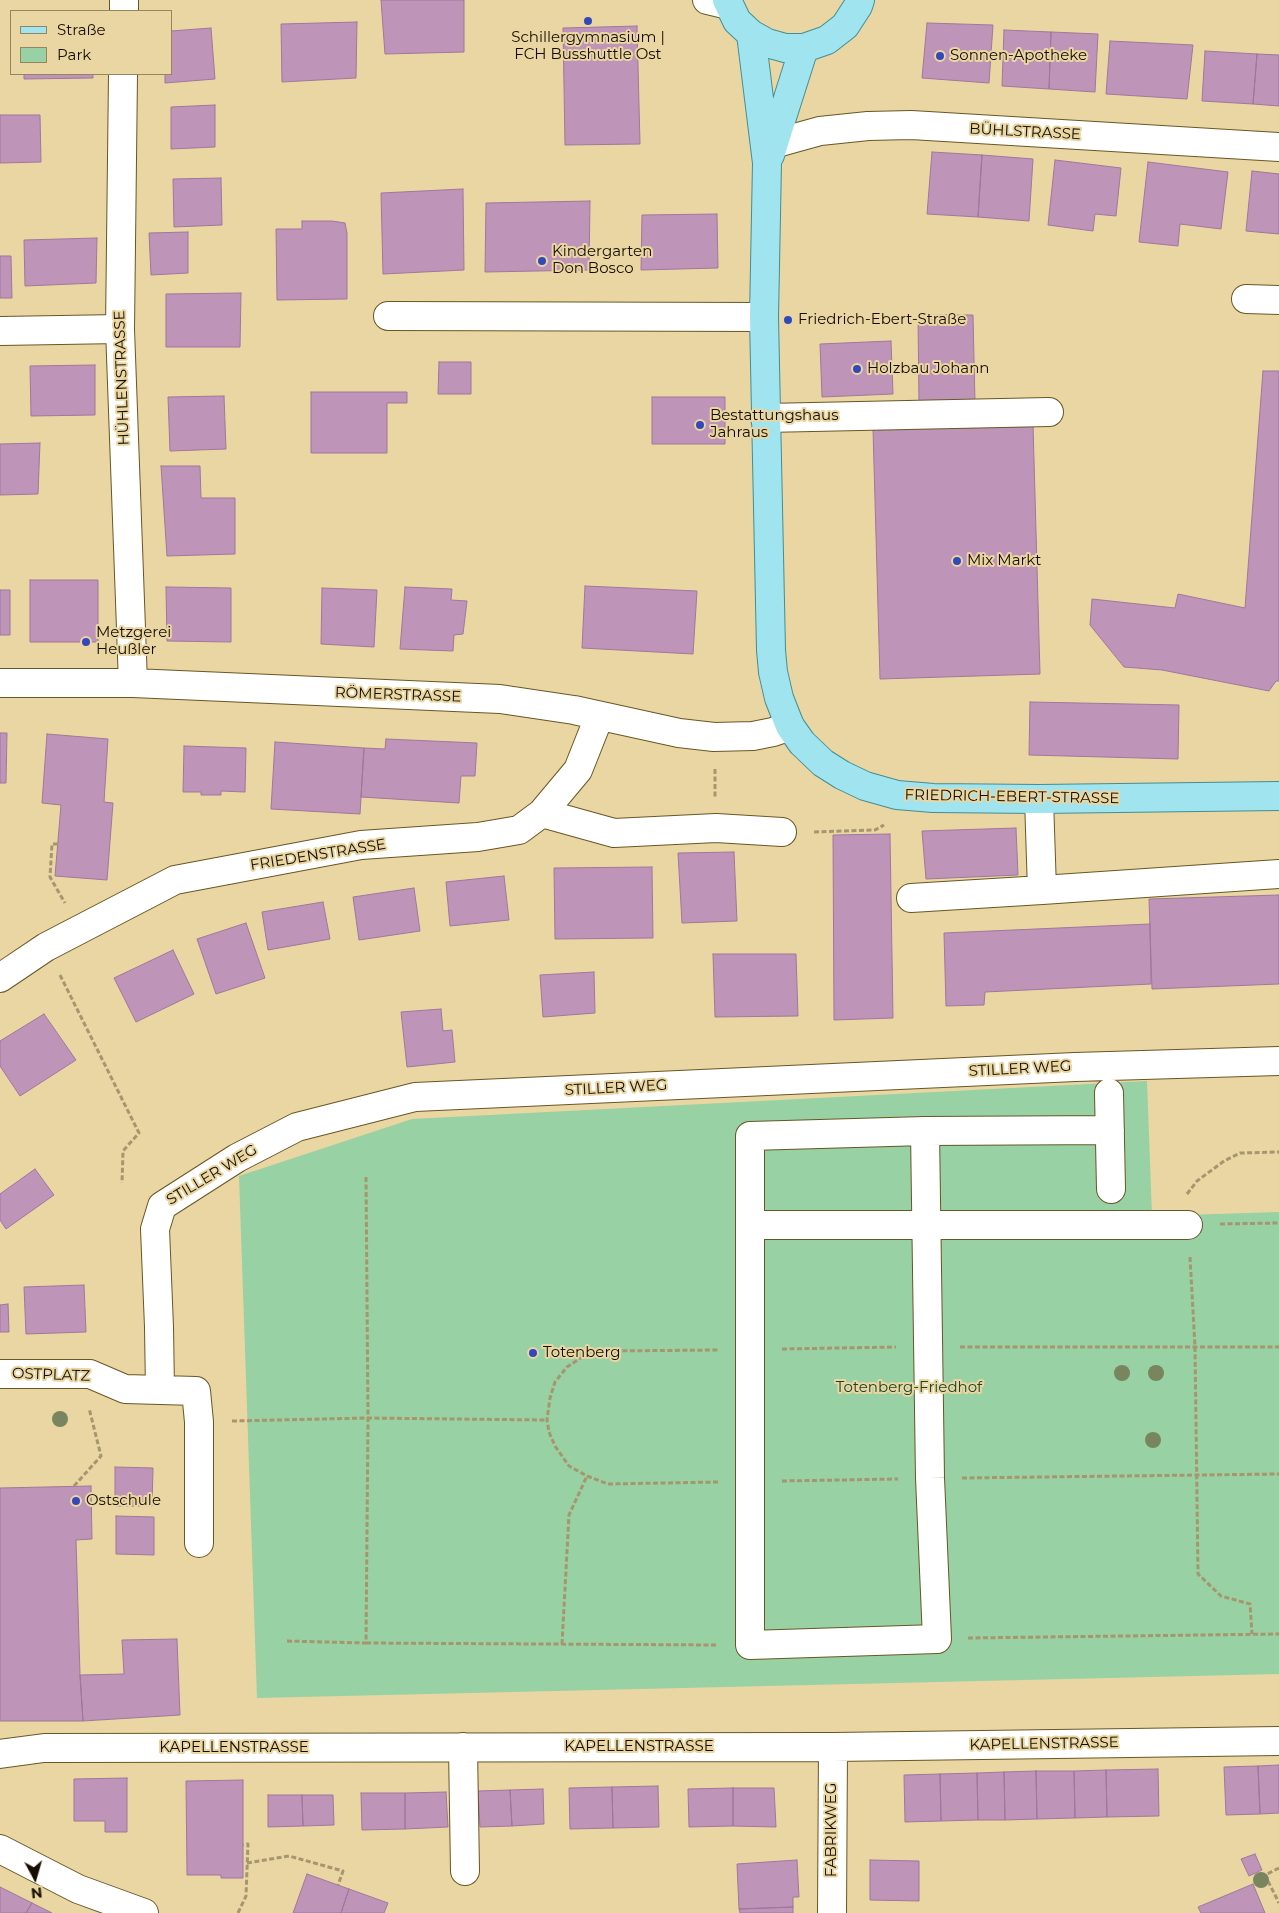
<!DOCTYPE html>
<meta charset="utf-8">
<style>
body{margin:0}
#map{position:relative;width:1279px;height:1913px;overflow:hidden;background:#ead6a2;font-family:Montserrat,sans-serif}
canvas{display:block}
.legend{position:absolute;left:10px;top:10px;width:162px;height:65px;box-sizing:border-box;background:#ead6a2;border:1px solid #958661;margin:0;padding:6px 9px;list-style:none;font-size:15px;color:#150e00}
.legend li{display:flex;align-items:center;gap:10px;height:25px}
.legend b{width:25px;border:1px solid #958661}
.north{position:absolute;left:10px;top:1853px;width:50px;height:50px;-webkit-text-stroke:4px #ead6a2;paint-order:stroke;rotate:174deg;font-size:14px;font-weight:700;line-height:20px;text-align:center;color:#150e00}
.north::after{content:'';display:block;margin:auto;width:18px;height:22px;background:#150e00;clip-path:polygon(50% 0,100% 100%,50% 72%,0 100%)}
</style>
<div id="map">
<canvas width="1279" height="1913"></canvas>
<ul class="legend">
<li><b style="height:6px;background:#9fe4ef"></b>Straße</li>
<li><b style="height:14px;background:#98d1a3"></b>Park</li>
</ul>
<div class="north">N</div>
</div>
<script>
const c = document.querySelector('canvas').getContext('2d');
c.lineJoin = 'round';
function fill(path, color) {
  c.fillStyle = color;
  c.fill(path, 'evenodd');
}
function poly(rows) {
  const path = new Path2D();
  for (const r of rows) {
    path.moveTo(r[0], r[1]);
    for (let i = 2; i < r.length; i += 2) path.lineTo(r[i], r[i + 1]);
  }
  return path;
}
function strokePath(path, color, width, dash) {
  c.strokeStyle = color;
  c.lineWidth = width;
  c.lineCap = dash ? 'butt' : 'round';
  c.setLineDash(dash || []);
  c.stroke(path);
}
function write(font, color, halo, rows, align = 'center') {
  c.font = font + ' Montserrat,sans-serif';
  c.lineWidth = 4;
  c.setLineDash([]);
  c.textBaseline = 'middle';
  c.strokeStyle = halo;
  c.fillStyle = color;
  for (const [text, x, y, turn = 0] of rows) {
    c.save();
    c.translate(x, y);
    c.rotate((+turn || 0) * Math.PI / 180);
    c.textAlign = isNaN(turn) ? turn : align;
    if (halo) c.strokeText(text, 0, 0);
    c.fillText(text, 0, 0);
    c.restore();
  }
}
const green = poly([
 [1147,1081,1152,1216,1279,1212,1279,1674,257,1698,239,1176,412,1119]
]);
const building = poly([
 [381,0,464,0,464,52,385,54,381,0],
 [357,22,356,78,282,82,281,24,357,22],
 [927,23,993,25,989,83,922,78,927,23],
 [637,26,640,144,565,145,563,28,637,26],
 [211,28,215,79,165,83,165,74,171,74,171,31,211,28],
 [1004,30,1051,32,1049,89,1002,86,1004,30],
 [1051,32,1098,34,1095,92,1049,89,1051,32],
 [1110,41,1193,45,1187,99,1106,94,1110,41],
 [1205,51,1257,54,1253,104,1202,101,1205,51],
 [1257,54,1279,55,1279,106,1253,104,1257,54],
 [24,74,93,74,93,78,24,79,24,74],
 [215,105,215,147,171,149,171,107,215,105],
 [0,115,40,115,41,162,0,163,0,115],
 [932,152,982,155,978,217,927,214,932,152],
 [982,155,1033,159,1029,221,978,217,982,155],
 [1055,160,1121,168,1116,216,1095,214,1093,231,1048,225,1055,160],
 [1148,162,1228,172,1221,229,1180,224,1178,246,1139,242,1148,162],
 [1252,171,1279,174,1279,234,1246,231,1252,171],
 [221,178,222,225,174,227,173,179,221,178],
 [463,189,464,270,383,274,381,193,463,189],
 [590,201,589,270,485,272,486,203,590,201],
 [717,214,718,268,641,270,642,215,717,214],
 [302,221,332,221,345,223,347,233,347,299,277,300,276,229,302,229,302,221],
 [188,232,188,273,151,275,149,233,188,232],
 [97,238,96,283,25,286,24,240,97,238],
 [0,256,11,256,12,298,0,298,0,256],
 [241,293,240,347,166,347,166,294,241,293],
 [918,315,973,315,975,403,919,404,918,315],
 [891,341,893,394,822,397,820,344,891,341],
 [439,362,471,362,471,394,438,394,439,362],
 [95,365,95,415,31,416,30,366,95,365],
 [1263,371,1279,371,1279,681,1276,681,1269,691,1162,670,1124,667,1090,625,1092,599,1175,608,1178,594,1245,608,1263,371],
 [311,392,407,392,407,403,387,403,387,453,311,453,311,392],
 [224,396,226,449,170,451,168,397,224,396],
 [652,397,725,397,725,444,652,444,652,397],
 [1033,424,1040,674,880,679,873,429,1033,424],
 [40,443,38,494,0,495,0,444,40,443],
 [161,466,200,466,201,498,235,498,235,554,167,556,161,466],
 [30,580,98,580,98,642,30,642,30,580],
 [585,586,697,591,693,654,582,648,585,586],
 [166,587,231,588,231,642,167,641,166,587],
 [405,587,452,589,451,600,467,601,463,634,454,635,453,651,400,649,405,587],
 [322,588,377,590,374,647,321,644,322,588],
 [0,590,10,590,10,635,0,635,0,590],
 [1030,702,1179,705,1178,759,1029,755,1030,702],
 [0,733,7,733,6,783,0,783,0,733],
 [47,734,108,739,104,802,113,803,107,880,55,876,61,805,42,803,47,734],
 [386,739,477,743,475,776,461,776,459,803,361,797,364,748,385,749,386,739],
 [275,742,364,748,360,814,271,809,275,742],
 [184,746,246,748,245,792,221,791,221,795,201,795,201,792,183,792,184,746],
 [1016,828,1018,875,926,879,922,831,1016,828],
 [890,834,893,1018,834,1020,833,835,890,834],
 [734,852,737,921,682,923,678,853,734,852],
 [652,867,653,938,555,939,554,868,652,867],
 [504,876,509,920,450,926,446,882,504,876],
 [414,888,420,931,359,940,353,897,414,888],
 [1279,895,1279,984,1152,989,1149,899,1279,895],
 [323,902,330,939,268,950,262,912,323,902],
 [246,923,265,978,216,994,197,939,246,923],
 [1150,924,1151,984,985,992,984,1005,946,1006,944,933,1150,924],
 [173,950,194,994,136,1022,114,978,173,950],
 [713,954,796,954,798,1016,715,1017,713,954],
 [594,972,595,1013,543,1017,540,975,594,972],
 [441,1009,443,1031,452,1030,455,1062,407,1067,401,1012,441,1009],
 [44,1014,76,1060,20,1096,0,1066,0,1041,44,1014],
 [35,1169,54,1195,6,1229,0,1220,0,1194,35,1169],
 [84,1285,86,1332,26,1334,24,1287,84,1285],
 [8,1304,9,1332,0,1332,0,1305,8,1304],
 [115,1467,153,1468,152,1506,115,1506,115,1467],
 [91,1486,92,1539,76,1540,80,1675,83,1721,0,1721,0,1488,91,1486],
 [116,1516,154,1517,154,1555,116,1554,116,1516],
 [177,1639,180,1715,83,1721,80,1675,124,1674,122,1640,177,1639],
 [1279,1765,1279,1813,1260,1814,1258,1766,1279,1765],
 [1258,1766,1260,1814,1226,1815,1224,1767,1258,1766],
 [1158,1769,1159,1816,1107,1817,1106,1770,1158,1769],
 [1106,1770,1107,1817,1075,1818,1074,1771,1106,1770],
 [1036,1771,1037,1819,1005,1820,1004,1772,1036,1771],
 [1036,1771,1074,1771,1075,1818,1037,1819,1036,1771],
 [1004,1772,1005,1820,978,1820,977,1773,1004,1772],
 [977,1773,978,1820,941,1821,940,1774,977,1773],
 [940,1774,941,1821,905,1822,904,1775,940,1774],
 [127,1778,127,1832,105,1832,105,1821,74,1821,74,1779,127,1778],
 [243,1780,243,1878,221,1878,221,1875,187,1875,186,1781,243,1780],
 [658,1786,659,1827,613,1828,612,1787,658,1786],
 [612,1787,613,1828,570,1829,569,1788,612,1787],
 [733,1788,733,1826,689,1827,688,1789,733,1788],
 [733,1788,774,1788,776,1827,733,1826,733,1788],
 [543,1789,544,1824,512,1826,510,1790,543,1789],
 [510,1790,512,1826,480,1827,478,1791,510,1790],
 [446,1792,448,1827,405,1829,405,1793,446,1792],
 [361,1793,405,1793,405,1829,362,1830,361,1793],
 [268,1795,302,1795,303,1826,268,1827,268,1795],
 [302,1795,333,1795,334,1825,303,1826,302,1795],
 [1255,1854,1262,1870,1249,1876,1241,1859,1255,1854],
 [797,1860,799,1897,793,1897,793,1907,739,1909,737,1864,797,1860],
 [870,1860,919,1861,919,1901,870,1900,870,1860],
 [307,1874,349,1889,341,1913,293,1913,307,1874],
 [1253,1884,1265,1913,1201,1913,1198,1907,1253,1884],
 [0,1887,32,1903,26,1913,0,1913,0,1887],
 [349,1889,388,1903,384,1913,341,1913,349,1889],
 [32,1903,52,1913,26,1913,32,1903],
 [793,1907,793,1913,740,1913,739,1909,793,1907]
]);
const path = poly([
 [715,769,715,798],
 [814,832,875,830,884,825],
 [58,844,52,844,50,877,65,903],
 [60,975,139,1133,123,1151,122,1183],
 [1187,1194,1197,1181,1224,1161,1240,1153,1279,1152],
 [1220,1224,1279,1223],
 [1190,1257,1195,1347,1198,1574,1221,1596,1250,1604,1252,1634],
 [960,1347,1279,1347],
 [782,1349,896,1347],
 [232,1421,368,1418,547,1420],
 [962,1478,1279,1474],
 [782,1481,898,1479],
 [718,1482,608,1484,587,1476,569,1466,555,1446,549,1432,547,1420,550,1398,555,1382,567,1367,585,1355,605,1351,718,1350],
 [74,1486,101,1456,89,1408],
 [968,1638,1279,1634],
 [287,1641,366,1643,368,1418,366,1176],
 [366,1643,718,1645],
 [562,1644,569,1515,587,1476],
 [247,1863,289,1856,343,1871,338,1885],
 [1279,1868,1265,1875,1279,1903],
 [238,1913,246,1896,248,1844,243,1845]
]);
const minor = poly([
 [707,0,728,5],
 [124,11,124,0],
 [123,74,120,329,133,683],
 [773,144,820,131,868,126,911,125,1279,147],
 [1246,299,1279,300],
 [388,316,764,317],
 [0,331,120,329],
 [765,418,1049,412],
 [0,683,133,683,500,699,574,710,679,733,714,737,753,736,773,732,790,726],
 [1039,799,1042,890,1279,874],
 [542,813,614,833,716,828,782,832],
 [911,898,1042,890],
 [0,978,46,947,175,880,361,845,478,837,519,830,542,813,578,770,599,717],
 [1109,1093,1111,1189],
 [925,1131,930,1478,937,1639,750,1645,750,1136,925,1131,1110,1130],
 [750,1225,1188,1225],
 [0,1374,90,1374,125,1389,196,1391,199,1422,199,1543],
 [160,1390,159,1327,155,1229,162,1206,237,1158,297,1127,415,1097,1075,1067,1279,1061],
 [463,1747,465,1871],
 [0,1754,44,1748,833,1747,1279,1741],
 [0,1849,78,1889,144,1913],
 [832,1913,833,1747]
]);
const major = poly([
 [727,0,737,21,751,34,767,43,785,48,804,48,827,40,845,26,858,6,860,0],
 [751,34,767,163,764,317,771,650,773,672,779,698,790,726,802,743,823,763,842,775,865,786,897,795,933,798,1039,799,1279,796],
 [770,155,804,48]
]);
const trees = [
 [1122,1373],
 [1156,1373],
 [60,1419],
 [1153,1440],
 [1261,1880]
];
const markers = [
 [588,21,5,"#3348ba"],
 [940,56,5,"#3348ba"],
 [542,261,5,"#3348ba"],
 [788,320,5,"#3348ba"],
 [857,369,5,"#3348ba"],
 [700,425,5,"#3348ba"],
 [957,561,5,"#3348ba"],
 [86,642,5,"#3348ba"],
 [533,1353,5,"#3348ba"],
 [76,1501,5,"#3348ba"]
];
const poiNames = [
 ["Schillergymnasium |",588,38,"center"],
 ["FCH Busshuttle Ost",588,55,"center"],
 ["Sonnen-Apotheke",950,56],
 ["Kindergarten",552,252],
 ["Don Bosco",552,269],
 ["Friedrich-Ebert-Straße",798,320],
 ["Holzbau Johann",867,369],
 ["Bestattungshaus",710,416],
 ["Jahraus",710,433],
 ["Mix Markt",967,561],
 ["Metzgerei",96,633],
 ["Heußler",96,650],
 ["Totenberg",543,1353],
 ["Ostschule",86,1501]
];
const streetNames = [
 ["BÜHLSTRASSE",1025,132,3],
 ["HÜHLENSTRASSE",122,378,-92],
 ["RÖMERSTRASSE",398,695,2],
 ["FRIEDRICH-EBERT-STRASSE",1012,797,1],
 ["FRIEDENSTRASSE",318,855,-9],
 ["STILLER WEG",1020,1069,-3],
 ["STILLER WEG",616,1088,-3],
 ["STILLER WEG",212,1175,-31],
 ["OSTPLATZ",51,1375,2],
 ["KAPELLENSTRASSE",1044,1744,-1],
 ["KAPELLENSTRASSE",639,1747],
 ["KAPELLENSTRASSE",234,1748],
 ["FABRIKWEG",832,1830,-90]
];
const parkNames = [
 ["Totenberg-Friedhof",909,1388]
];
fill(green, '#98d1a3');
fill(building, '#be94b9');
strokePath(building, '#a0779c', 1);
strokePath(minor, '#685725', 30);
strokePath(major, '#458d94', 30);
strokePath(path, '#a6966f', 3, [5, 2.5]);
strokePath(minor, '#fff', 28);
strokePath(major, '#9fe4ef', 28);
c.fillStyle = '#78855e';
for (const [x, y] of trees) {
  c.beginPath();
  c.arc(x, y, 8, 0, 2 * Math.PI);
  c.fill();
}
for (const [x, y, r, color] of markers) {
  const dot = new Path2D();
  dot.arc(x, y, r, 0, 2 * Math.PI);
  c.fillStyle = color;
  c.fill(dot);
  strokePath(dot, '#ead6a2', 2);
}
write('15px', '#150e00', '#ead6a2', poiNames, 'left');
write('15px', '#150e00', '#ead6a2', streetNames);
write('15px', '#1b4326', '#ead6a2', parkNames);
</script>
